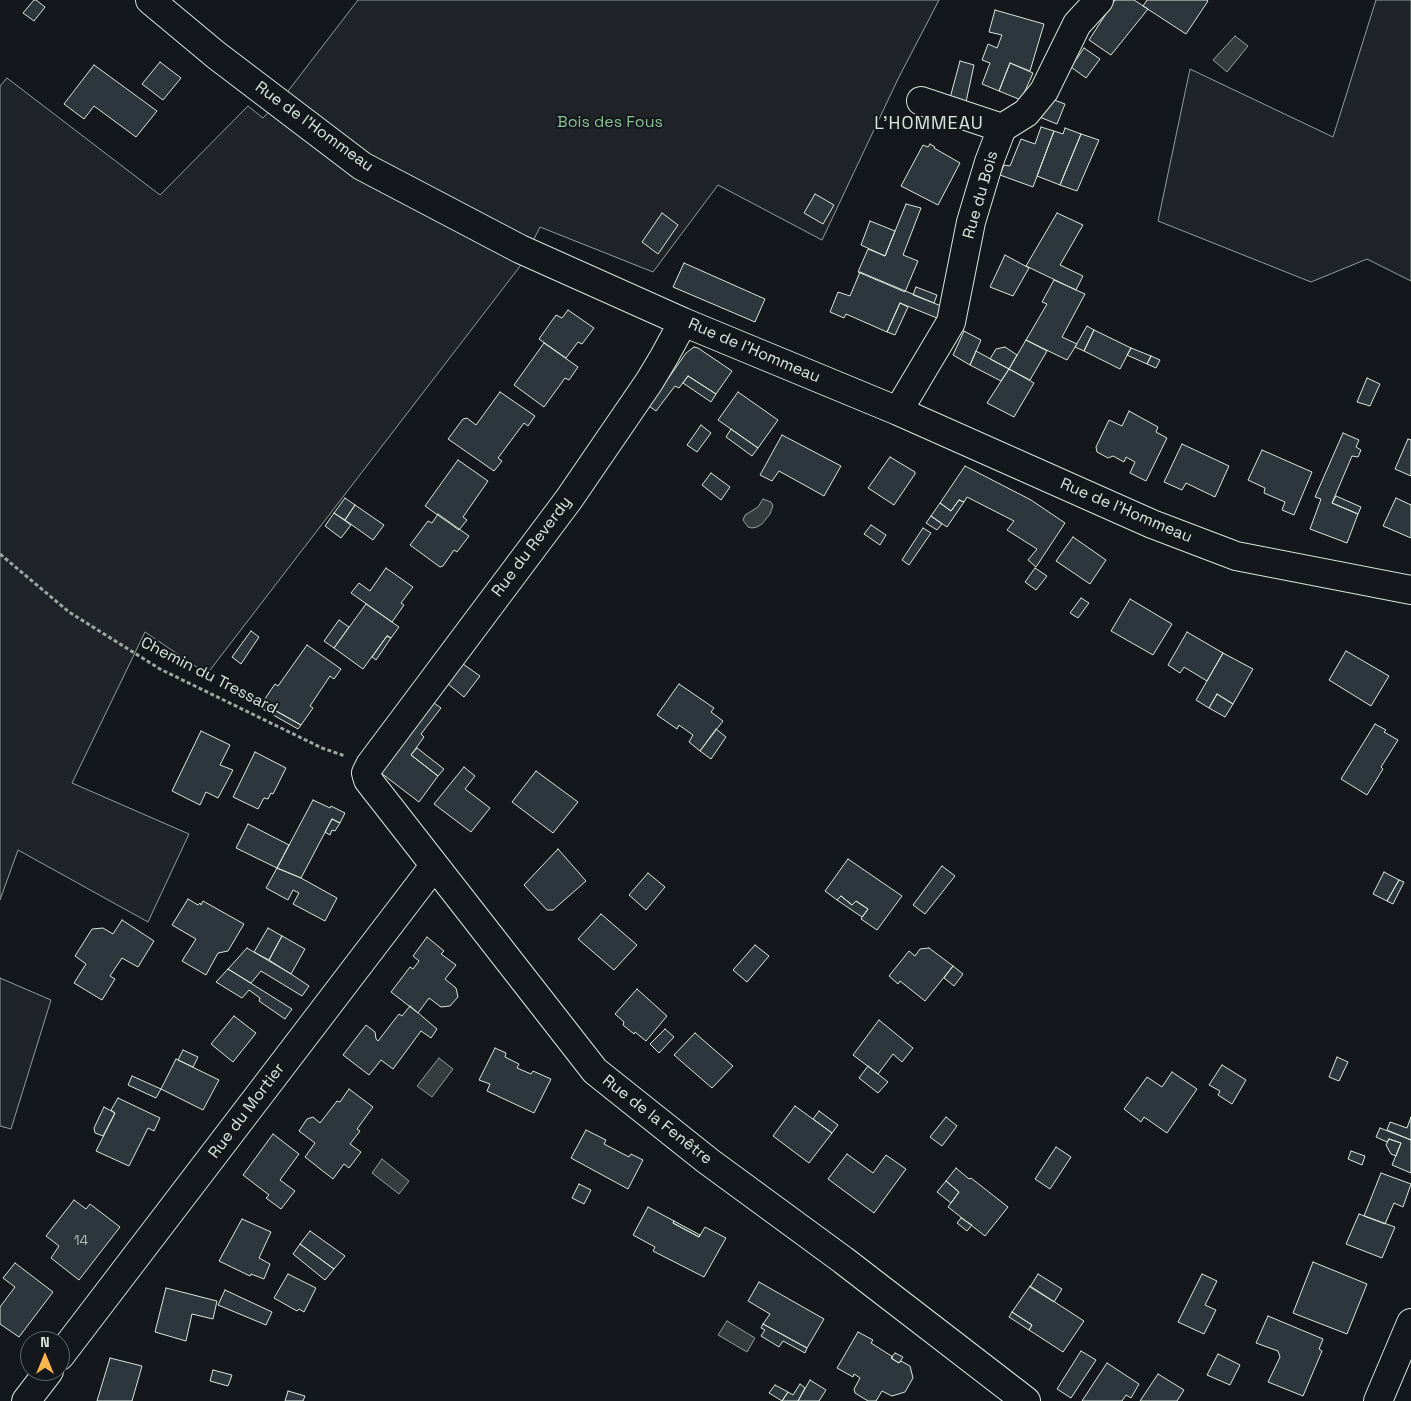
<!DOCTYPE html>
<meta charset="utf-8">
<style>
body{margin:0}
#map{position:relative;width:1411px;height:1401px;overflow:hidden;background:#14181c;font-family:"Space Grotesk",sans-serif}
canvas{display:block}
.north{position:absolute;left:20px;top:1331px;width:50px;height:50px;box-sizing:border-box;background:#14181c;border:1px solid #626a69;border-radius:50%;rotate:0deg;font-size:14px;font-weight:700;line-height:20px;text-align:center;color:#d8e6dc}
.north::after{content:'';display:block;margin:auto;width:18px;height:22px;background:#ffb74d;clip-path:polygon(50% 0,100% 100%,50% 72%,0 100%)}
</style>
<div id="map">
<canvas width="1411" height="1401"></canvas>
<div class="north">N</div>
</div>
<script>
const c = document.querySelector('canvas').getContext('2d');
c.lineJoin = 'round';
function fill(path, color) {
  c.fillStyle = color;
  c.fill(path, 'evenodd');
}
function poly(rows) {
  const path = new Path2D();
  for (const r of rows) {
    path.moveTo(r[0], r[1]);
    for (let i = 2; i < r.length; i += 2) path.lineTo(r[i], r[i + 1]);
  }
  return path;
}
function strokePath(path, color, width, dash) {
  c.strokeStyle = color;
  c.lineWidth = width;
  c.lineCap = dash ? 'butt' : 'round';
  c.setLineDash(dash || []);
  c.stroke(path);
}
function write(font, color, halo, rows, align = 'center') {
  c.font = font + ' "Space Grotesk",sans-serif';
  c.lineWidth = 4;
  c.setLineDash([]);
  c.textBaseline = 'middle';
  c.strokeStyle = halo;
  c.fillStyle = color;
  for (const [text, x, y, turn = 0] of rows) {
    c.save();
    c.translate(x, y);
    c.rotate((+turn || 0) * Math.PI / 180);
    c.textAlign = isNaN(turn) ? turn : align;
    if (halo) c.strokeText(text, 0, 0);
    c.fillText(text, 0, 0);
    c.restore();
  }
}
const green = poly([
 [358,0,939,0,898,79,822,240,718,185,653,272,540,227,521,265,207,674,145,632,72,783,189,834,148,922,18,850,0,900,0,86,7,78,160,195,248,106,263,118,285,95,358,0],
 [1376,0,1411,0,1411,281,1367,259,1311,282,1158,221,1190,69,1333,137,1376,0],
 [0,978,51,1000,11,1129,0,1126,0,978]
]);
const water = poly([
 [1235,36,1248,46,1227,72,1213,60,1235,36],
 [763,499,771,502,773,506,770,514,762,524,757,527,752,528,748,527,743,520,745,515,758,507,763,499],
 [439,1058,453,1069,432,1097,417,1086,439,1058],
 [382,1159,409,1181,399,1194,372,1173,382,1159],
 [727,1321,755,1338,747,1352,718,1335,727,1321]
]);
const building = poly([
 [34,0,36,0,45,7,34,21,23,13,34,0],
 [1115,0,1134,0,1148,9,1111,55,1089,40,1115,0],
 [1147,0,1207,0,1208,1,1186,34,1143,6,1147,0],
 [995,10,1044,24,1030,71,1010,63,999,91,982,84,990,63,982,60,988,44,997,48,1002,35,989,32,995,10],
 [1084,48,1100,59,1086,78,1071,67,1084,48],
 [960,61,974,65,966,102,950,98,960,61],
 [160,62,181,78,163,100,142,84,160,62],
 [1010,63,1033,73,1021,100,999,91,1010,63],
 [94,65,157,111,136,137,94,106,84,119,64,104,94,65],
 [1049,98,1065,104,1057,124,1037,116,1049,98],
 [1041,127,1054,131,1033,187,1000,175,1004,165,1010,166,1021,139,1035,144,1041,127],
 [1065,128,1081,134,1060,185,1037,176,1054,131,1063,134,1065,128],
 [1081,134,1099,140,1077,191,1060,185,1081,134],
 [930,144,935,147,934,148,960,163,938,205,901,186,923,145,928,147,930,144],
 [815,194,834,205,823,224,804,213,815,194],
 [906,204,921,208,903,255,918,261,905,292,858,272,868,249,885,256,906,204],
 [662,213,678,225,658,254,642,242,662,213],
 [1057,213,1083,225,1060,265,1083,276,1076,290,1026,266,1057,213],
 [870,221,895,231,885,256,861,245,870,221],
 [1005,255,1029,268,1013,296,990,287,1005,255],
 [684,263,765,299,755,322,673,287,684,263],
 [860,272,941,306,937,318,900,303,887,332,846,314,844,318,830,312,838,292,850,296,860,272],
 [1054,280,1085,294,1062,337,1077,344,1067,360,1026,340,1047,304,1042,302,1054,280],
 [916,287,937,295,934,303,913,295,916,287],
 [900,303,908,307,895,335,887,332,900,303],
 [568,310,594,328,582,344,578,342,566,358,539,339,556,315,562,318,568,310],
 [1087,326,1094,330,1084,351,1075,347,1087,326],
 [1094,330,1131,348,1120,369,1084,351,1094,330],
 [964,331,981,340,970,365,953,355,964,331],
 [1026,340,1047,351,1030,380,1009,369,1026,340],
 [544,343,578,367,569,380,565,378,544,407,514,385,544,343],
 [694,347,698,348,732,371,716,394,688,376,679,388,675,386,656,411,649,406,686,353,694,347],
 [1005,347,1017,355,1009,369,990,359,996,349,1005,347],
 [1131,348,1151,356,1147,364,1127,355,1131,348],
 [976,351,1009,369,1001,381,970,365,976,351],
 [1151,356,1160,360,1156,368,1147,364,1151,356],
 [1009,369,1034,383,1014,417,987,403,1009,369],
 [688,376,716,394,711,402,683,383,688,376],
 [1367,378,1380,384,1370,406,1357,402,1367,378],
 [500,392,535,416,528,426,524,423,498,458,502,461,494,471,448,439,463,419,467,418,476,425,500,392],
 [738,392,778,420,758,448,718,420,738,392],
 [1129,411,1158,427,1156,432,1167,438,1146,481,1130,473,1135,462,1126,457,1124,462,1113,456,1108,458,1097,452,1096,447,1109,420,1122,426,1129,411],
 [701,425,711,433,697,452,687,445,701,425],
 [731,429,758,448,752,456,726,437,731,429],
 [1343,433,1359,440,1356,447,1361,450,1358,457,1352,456,1332,503,1358,514,1347,543,1310,529,1321,499,1315,497,1343,433],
 [782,435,841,466,824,496,779,471,772,481,760,475,782,435],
 [1408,439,1411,440,1411,476,1395,469,1408,439],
 [1182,444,1229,466,1215,497,1186,483,1182,490,1164,482,1182,444],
 [1262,450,1312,472,1294,515,1282,510,1285,502,1264,493,1265,488,1248,480,1262,450],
 [890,457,915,472,915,474,894,505,868,488,890,457],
 [458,460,488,481,463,517,467,520,459,530,425,506,458,460],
 [965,466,1031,500,1065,523,1036,567,1028,560,1037,549,1007,530,1014,521,967,497,964,502,959,500,951,511,940,503,965,466],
 [711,473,730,487,721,500,702,485,711,473],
 [1336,496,1361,507,1358,514,1332,503,1336,496],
 [345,498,355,505,345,520,334,513,345,498],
 [1396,498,1411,505,1411,538,1383,526,1396,498],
 [959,500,964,502,947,527,931,516,940,503,951,511,959,500],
 [355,505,384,525,373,540,345,520,355,505],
 [334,513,351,525,341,538,325,526,334,513],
 [438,514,469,536,457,552,454,550,443,566,440,567,410,545,428,521,432,523,438,514],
 [931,516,942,524,937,530,926,523,931,516],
 [871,525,886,535,880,545,864,534,871,525],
 [923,528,931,533,909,565,902,560,923,528],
 [1073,537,1106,560,1090,584,1056,561,1073,537],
 [386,568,413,587,401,603,404,605,392,622,351,593,359,583,370,591,386,568],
 [1035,568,1047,576,1036,590,1025,582,1035,568],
 [1081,598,1089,603,1078,618,1070,613,1081,598],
 [1130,599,1172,624,1153,655,1111,631,1130,599],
 [366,604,399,627,391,638,387,636,363,669,334,648,366,604],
 [339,620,349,627,334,648,324,641,339,620],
 [251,631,259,637,241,664,232,657,251,631],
 [1187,632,1223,653,1207,681,1184,667,1180,673,1168,665,1187,632],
 [387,636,391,638,376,660,372,657,387,636],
 [307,645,341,669,334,679,330,676,310,706,313,708,301,725,262,703,275,684,278,686,307,645],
 [1346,651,1389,676,1371,706,1329,680,1346,651],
 [1223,653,1253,669,1233,704,1217,694,1209,708,1196,700,1223,653],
 [463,664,480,676,464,697,448,684,463,664],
 [679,684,714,708,711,712,723,721,700,751,689,742,693,735,679,725,677,729,657,715,679,684],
 [1217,694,1233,704,1225,717,1209,708,1217,694],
 [262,703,301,725,298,729,259,707,262,703],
 [434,703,441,708,421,734,424,737,411,755,438,776,419,802,381,773,434,703],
 [1375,724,1386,730,1384,732,1398,740,1381,767,1383,769,1367,795,1341,779,1375,724],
 [716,729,726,737,711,759,700,751,716,729],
 [201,731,230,745,220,765,233,770,218,798,206,792,200,805,172,791,201,731],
 [417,748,444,769,438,776,411,755,417,748],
 [255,752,286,768,273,794,271,793,268,799,264,798,258,809,233,797,255,752],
 [464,767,475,776,465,789,490,808,471,832,434,804,464,767],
 [536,771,578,802,553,833,512,802,536,771],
 [313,800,330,808,331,806,345,813,340,823,332,819,301,878,277,868,313,800],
 [332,819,340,823,335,831,332,830,330,835,325,832,332,819],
 [248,824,289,845,277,868,236,848,248,824],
 [558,849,586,881,553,910,547,910,524,885,558,849],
 [848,859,902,896,877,930,861,919,868,909,856,901,852,905,841,896,837,900,825,891,848,859],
 [942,866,955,876,925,914,913,905,942,866],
 [277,868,301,878,337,898,325,921,293,904,299,893,293,890,288,900,266,888,277,868],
 [1384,872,1399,880,1387,901,1373,894,1384,872],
 [648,873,665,887,646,910,629,895,648,873],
 [1399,880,1404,882,1393,904,1387,901,1399,880],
 [841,896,852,905,856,901,868,909,862,917,837,900,841,896],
 [188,899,198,905,200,903,201,905,203,901,244,924,228,951,218,953,206,975,182,961,196,939,172,925,188,899],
 [601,914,637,945,614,970,578,939,601,914],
 [122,920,154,941,138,967,122,958,110,976,115,979,102,1000,74,983,86,964,75,956,92,929,103,928,113,934,122,920],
 [268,928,282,936,269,960,254,952,268,928],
 [282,936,305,949,291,974,269,960,282,936],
 [427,937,444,951,441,954,456,965,445,979,456,988,458,997,450,1006,441,1007,429,998,418,1013,391,992,410,967,413,969,419,961,413,956,427,937],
 [755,945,769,956,747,982,733,970,755,945],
 [247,948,291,974,309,986,302,996,261,971,251,983,228,969,247,948],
 [929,948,953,966,925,1001,900,981,898,984,889,976,909,951,915,956,920,949,929,948],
 [953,966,963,974,954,986,944,978,953,966],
 [228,969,292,1009,285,1019,259,1001,260,998,249,990,242,998,216,982,228,969],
 [637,989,667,1016,646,1041,635,1032,634,1034,623,1025,624,1022,615,1014,637,989],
 [410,1006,437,1029,431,1038,421,1031,393,1069,381,1060,369,1075,343,1055,366,1025,375,1032,376,1039,378,1041,399,1014,402,1016,410,1006],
 [234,1016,256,1033,233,1062,211,1044,234,1016],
 [879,1020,913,1048,902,1062,893,1054,878,1074,853,1055,879,1020],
 [665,1029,674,1037,659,1053,650,1044,665,1029],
 [695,1033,733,1066,712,1088,674,1055,695,1033],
 [495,1048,506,1053,505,1057,519,1064,517,1068,531,1074,533,1071,551,1079,534,1113,487,1091,490,1084,479,1080,495,1048],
 [183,1050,198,1057,193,1067,178,1060,183,1050],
 [1337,1057,1348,1062,1339,1081,1329,1077,1337,1057],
 [176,1059,219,1080,203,1110,161,1089,176,1059],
 [1222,1065,1246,1080,1232,1104,1218,1095,1220,1091,1209,1085,1222,1065],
 [868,1066,888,1082,878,1093,859,1078,868,1066],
 [1172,1072,1197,1089,1167,1133,1144,1117,1141,1122,1124,1109,1147,1077,1162,1087,1172,1072],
 [132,1076,161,1089,156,1098,128,1085,132,1076],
 [349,1089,373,1107,357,1129,360,1131,350,1144,361,1152,349,1168,344,1164,333,1179,305,1157,315,1143,299,1131,307,1119,313,1117,320,1123,337,1101,340,1102,349,1089],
 [118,1098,160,1118,154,1131,148,1128,129,1166,96,1151,115,1113,111,1110,118,1098],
 [795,1106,832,1133,809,1163,773,1136,795,1106],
 [104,1107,115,1113,103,1136,95,1133,94,1128,104,1107],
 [819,1111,838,1125,832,1133,813,1119,819,1111],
 [946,1117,957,1126,942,1146,930,1137,946,1117],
 [1411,1117,1411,1140,1387,1130,1390,1122,1407,1128,1411,1117],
 [1380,1128,1411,1140,1411,1173,1392,1165,1401,1143,1389,1139,1387,1142,1376,1137,1380,1128],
 [586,1130,606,1140,604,1144,629,1157,631,1154,643,1160,628,1189,571,1158,586,1130],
 [273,1134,299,1154,280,1180,295,1191,281,1209,266,1198,269,1195,243,1175,273,1134],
 [1389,1139,1401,1143,1396,1156,1391,1154,1386,1145,1389,1139],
 [1056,1147,1071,1157,1050,1189,1035,1179,1056,1147],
 [1351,1151,1365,1156,1362,1165,1348,1159,1351,1151],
 [847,1154,873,1173,886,1155,906,1169,874,1213,828,1179,847,1154],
 [956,1168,969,1179,971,1178,1008,1207,985,1236,948,1207,959,1192,946,1181,956,1168],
 [1381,1173,1411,1184,1403,1207,1394,1203,1385,1224,1364,1216,1381,1173],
 [946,1181,959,1192,951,1203,937,1192,946,1181],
 [579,1184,591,1190,584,1204,572,1198,579,1184],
 [74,1200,86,1209,90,1204,120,1227,79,1280,51,1258,59,1246,46,1236,74,1200],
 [648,1207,674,1221,673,1223,699,1237,705,1227,726,1238,704,1277,653,1251,655,1247,633,1235,648,1207],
 [1359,1214,1395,1227,1382,1258,1346,1244,1359,1214],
 [961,1218,972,1225,967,1231,957,1223,961,1218],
 [242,1219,271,1232,259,1258,270,1264,264,1279,251,1274,250,1276,219,1261,242,1219],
 [674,1221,700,1235,699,1237,673,1223,674,1221],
 [310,1231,345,1256,334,1269,300,1244,310,1231],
 [300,1244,334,1269,325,1280,293,1254,300,1244],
 [1313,1262,1367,1284,1347,1334,1293,1313,1313,1262],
 [15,1263,53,1292,19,1337,0,1324,0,1307,15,1287,3,1278,15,1263],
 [288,1274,316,1288,304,1312,299,1309,297,1311,274,1298,288,1274],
 [1038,1274,1062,1289,1054,1302,1030,1287,1038,1274],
 [1202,1274,1217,1281,1205,1305,1216,1310,1204,1334,1178,1322,1202,1274],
 [759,1282,824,1319,807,1348,763,1324,770,1314,748,1301,759,1282],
 [1030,1286,1084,1321,1063,1352,1029,1330,1032,1325,1012,1312,1030,1286],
 [166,1288,217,1301,213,1319,192,1314,186,1341,155,1332,166,1288],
 [225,1290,272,1312,266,1325,218,1305,225,1290],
 [1012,1312,1032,1325,1029,1330,1009,1317,1012,1312],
 [1268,1316,1323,1339,1319,1349,1322,1351,1303,1396,1268,1382,1280,1357,1278,1351,1256,1343,1268,1316],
 [763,1324,807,1348,805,1353,783,1341,779,1347,761,1336,765,1330,761,1328,763,1324],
 [858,1332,873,1340,871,1343,893,1357,891,1358,899,1363,901,1361,910,1366,913,1378,905,1392,892,1396,882,1391,876,1401,868,1401,855,1393,854,1389,860,1378,854,1374,853,1377,837,1368,858,1332],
 [1081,1351,1096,1360,1071,1398,1057,1389,1081,1351],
 [895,1353,903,1357,899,1363,891,1358,895,1353],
 [1218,1354,1240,1365,1230,1385,1207,1375,1218,1354],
 [110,1358,142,1366,132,1401,97,1401,110,1358],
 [1107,1363,1139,1384,1131,1398,1126,1395,1122,1401,1082,1401,1107,1363],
 [213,1370,232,1375,228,1386,210,1381,213,1370],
 [1158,1374,1184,1390,1177,1401,1140,1401,1158,1374],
 [810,1380,826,1390,819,1401,798,1401,810,1380],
 [800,1384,805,1388,798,1401,782,1401,788,1392,793,1395,800,1384],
 [775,1385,788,1392,782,1401,769,1393,775,1385],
 [288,1391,305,1396,303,1401,285,1401,288,1391]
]);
const path = poly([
 [0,554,69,612,160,669,322,748,345,756]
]);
const minor = poly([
 [150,0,216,55,362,166,520,249,683,322,898,411,1152,524,1236,556,1411,590],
 [921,101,1002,128],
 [683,322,664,357,649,382,569,499,370,765,366,773,368,780,595,1071,708,1161,843,1260,1026,1401],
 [898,411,951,322,971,222,989,162,1002,128,1026,113,1044,91,1077,24,1099,0],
 [60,1356,434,866],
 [26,1401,49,1371],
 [1378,1401,1411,1323]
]);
const numberNames = [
 ["14",81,1241]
];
const parkNames = [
 ["Bois des Fous",610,123]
];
const streetNames = [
 ["Rue de l'Hommeau",314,127,36],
 ["Rue du Bois",981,195,-74],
 ["Rue de l'Hommeau",754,351,23],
 ["Rue de l'Hommeau",1126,511,23],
 ["Rue du Reverdy",532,547,-53],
 ["Chemin du Tressard",209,676,27],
 ["Rue du Mortier",247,1111,-53],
 ["Rue de la Fenêtre",657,1120,38]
];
const neighbourhoodNames = [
 ["L'HOMMEAU",929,124]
];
fill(green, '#202428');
strokePath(green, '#939e99', 1);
fill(water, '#363b3e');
strokePath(water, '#939e99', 1);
fill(building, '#2c363c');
strokePath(building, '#d8e6dc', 1);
strokePath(minor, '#d8e6dc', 30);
strokePath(path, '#9da8a2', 3, [4, 2.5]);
strokePath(minor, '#14181c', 28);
write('14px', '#adbab4', null, numberNames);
write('16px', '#8ac095', '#14181c', parkNames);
write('16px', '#d8e6dc', '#14181c', streetNames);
c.letterSpacing = '1px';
write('18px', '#d8e6dc', '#14181c', neighbourhoodNames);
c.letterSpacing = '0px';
</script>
